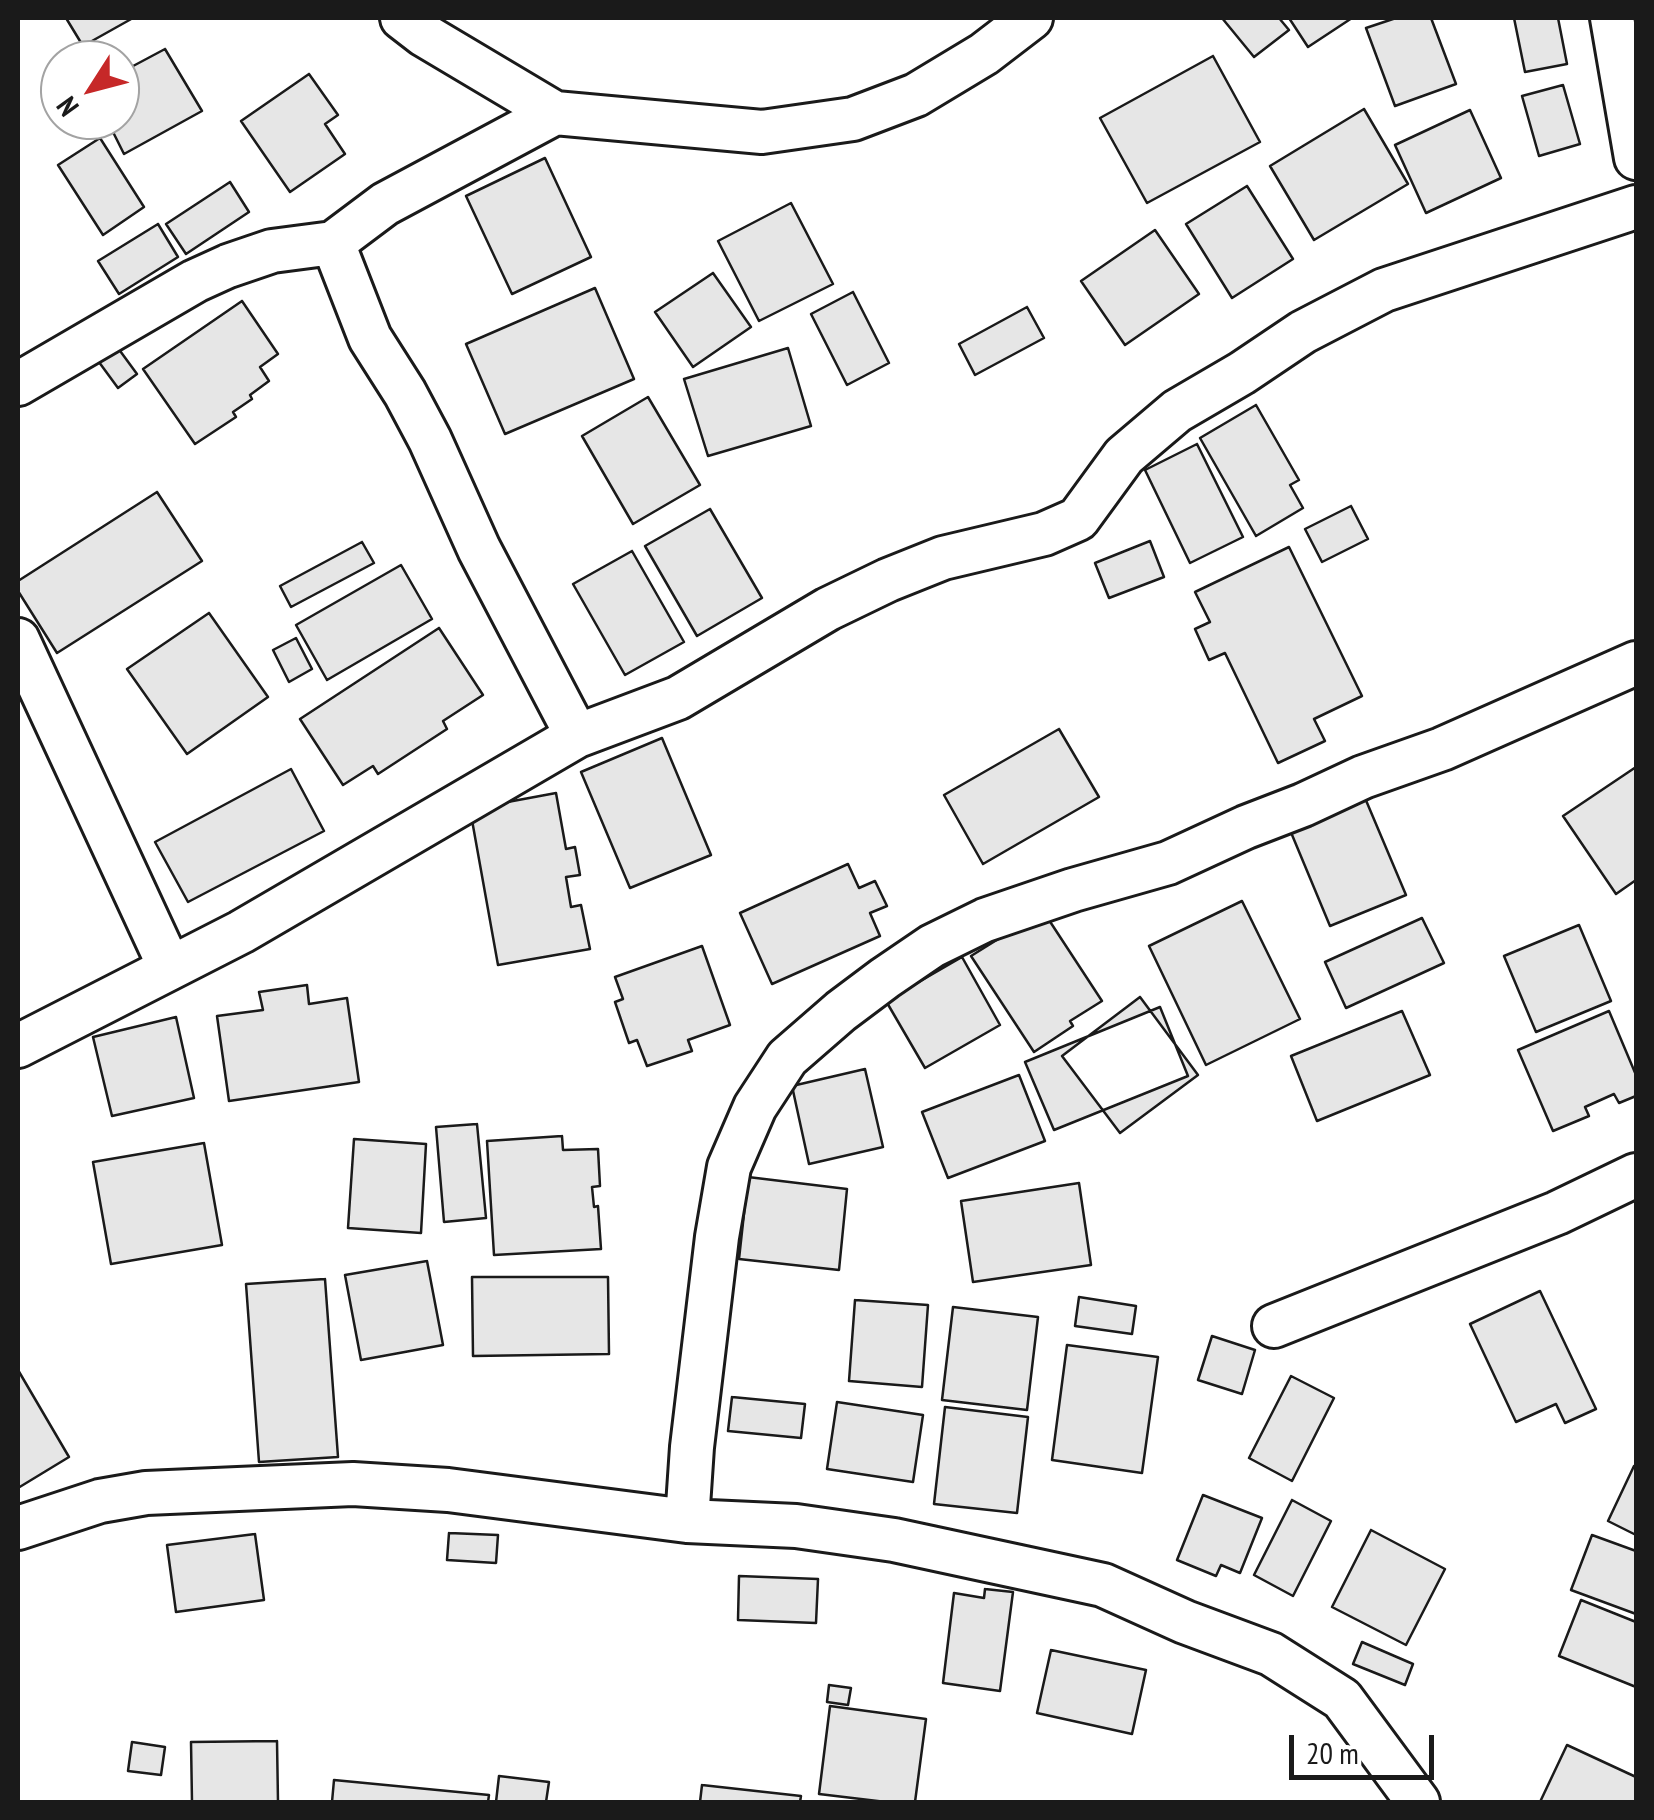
<!DOCTYPE html>
<style>
body{margin:0}
#map{position:relative;width:1654px;height:1820px;overflow:hidden;background:#fff;font-family:"PT Sans Narrow",sans-serif}
canvas{display:block}
.frame{position:absolute;inset:0;border:20px solid #1a1a1a;pointer-events:none}
.north{position:absolute;left:40px;top:40px;width:100px;height:100px;box-sizing:border-box;background:#fff;border:2px solid #a3a3a3;border-radius:50%;rotate:234deg;font-size:28px;font-weight:700;line-height:40px;text-align:center;color:#1a1a1a}
.north::after{content:'';display:block;margin:auto;width:35px;height:45px;background:#c62828;clip-path:polygon(50% 0,100% 100%,50% 72%,0 100%)}
.scale{position:absolute;left:1289px;top:1735px;width:145px;height:45px;box-sizing:border-box;border:5px solid #1a1a1a;border-top:0;padding-left:12px;font-size:30px;line-height:35px;white-space:nowrap;color:#1a1a1a;-webkit-text-stroke:8px #fff;paint-order:stroke}
</style>
<div id="map">
<canvas width="1654" height="1820"></canvas>
<div class="frame"></div>
<div class="north">N</div>
<div class="scale">20 m</div>
</div>
<script>
const c = document.querySelector('canvas').getContext('2d');
c.lineJoin = 'round';
function fill(path, color) {
  c.fillStyle = color;
  c.fill(path, 'evenodd');
}
function poly(rows) {
  const path = new Path2D();
  for (const r of rows) {
    path.moveTo(r[0], r[1]);
    for (let i = 2; i < r.length; i += 2) path.lineTo(r[i], r[i + 1]);
  }
  return path;
}
function strokePath(path, color, width, dash) {
  c.strokeStyle = color;
  c.lineWidth = width;
  c.lineCap = dash ? 'butt' : 'round';
  c.setLineDash(dash || []);
  c.stroke(path);
}
const building = poly([
 [66,18,133,18,83,46,66,18],
 [1222,18,1279,18,1289,30,1254,57,1222,18],
 [1289,18,1352,18,1308,47,1289,18],
 [1396,18,1431,18,1456,84,1395,106,1366,28,1396,18],
 [1514,18,1558,18,1567,64,1525,72,1514,18],
 [165,49,202,111,124,154,107,120,120,120,120,73,165,49],
 [1213,56,1260,142,1147,203,1100,118,1213,56],
 [309,74,338,115,325,124,345,154,290,192,241,121,309,74],
 [1563,85,1580,144,1539,156,1522,96,1563,85],
 [1364,109,1408,184,1314,240,1270,166,1364,109],
 [1470,110,1501,178,1426,213,1395,145,1470,110],
 [100,138,144,207,103,235,58,165,100,138],
 [545,158,591,257,512,294,466,196,545,158],
 [230,182,249,212,186,254,166,224,230,182],
 [1247,186,1293,259,1232,298,1186,224,1247,186],
 [791,203,833,284,759,321,718,241,791,203],
 [158,224,178,257,119,294,98,261,158,224],
 [1155,230,1199,294,1125,345,1081,281,1155,230],
 [713,273,751,327,693,367,655,312,713,273],
 [595,288,634,379,505,434,466,344,595,288],
 [853,292,889,363,847,385,811,314,853,292],
 [242,301,278,354,260,367,269,381,250,395,252,399,233,412,236,417,195,444,143,369,242,301],
 [1027,307,1044,338,975,375,959,344,1027,307],
 [115,344,137,374,118,388,96,358,115,344],
 [788,348,811,426,708,456,684,379,788,348],
 [648,397,700,485,633,524,582,436,648,397],
 [1256,405,1299,480,1290,485,1303,508,1256,536,1200,438,1256,405],
 [1197,444,1243,537,1190,563,1145,470,1197,444],
 [157,492,202,561,57,653,18,591,18,581,157,492],
 [1351,506,1368,539,1322,562,1305,529,1351,506],
 [710,509,762,598,697,636,645,546,710,509],
 [1150,541,1164,577,1109,598,1095,563,1150,541],
 [362,542,374,563,291,607,280,586,362,542],
 [1289,547,1362,696,1314,719,1325,741,1278,763,1225,653,1209,660,1195,629,1210,622,1195,592,1289,547],
 [632,551,684,642,625,675,573,584,632,551],
 [401,565,432,619,327,680,296,625,401,565],
 [209,613,268,697,187,754,127,669,209,613],
 [439,628,483,695,443,721,447,729,378,774,373,766,343,785,300,719,439,628],
 [296,638,312,669,289,682,273,650,296,638],
 [1059,729,1099,797,983,864,944,795,1059,729],
 [662,738,711,855,630,888,581,772,662,738],
 [1636,767,1636,880,1616,894,1563,816,1636,767],
 [291,769,324,831,188,902,155,842,291,769],
 [556,793,566,849,575,847,580,875,566,877,571,907,581,905,590,949,498,965,470,809,556,793],
 [1365,798,1406,895,1330,926,1290,830,1365,798],
 [848,864,859,888,875,881,887,906,870,913,880,936,772,984,740,913,848,864],
 [1242,901,1300,1019,1206,1065,1149,946,1242,901],
 [1047,917,1102,1001,1070,1021,1073,1026,1034,1052,971,956,1032,918,1047,917],
 [1422,918,1444,963,1346,1008,1325,962,1422,918],
 [1579,925,1611,1001,1536,1032,1504,956,1579,925],
 [702,946,730,1025,688,1040,692,1051,647,1066,637,1040,629,1043,615,1002,623,999,615,977,702,946],
 [962,957,1000,1025,925,1068,886,1001,962,957],
 [307,985,309,1004,347,998,359,1082,229,1101,217,1016,263,1010,259,992,307,985],
 [1140,997,1198,1075,1120,1133,1062,1056,1140,997],
 [1160,1007,1188,1076,1054,1130,1025,1062,1160,1007],
 [1402,1011,1430,1075,1317,1121,1291,1056,1402,1011],
 [1609,1011,1636,1075,1636,1096,1619,1103,1614,1094,1585,1107,1589,1116,1553,1131,1518,1050,1609,1011],
 [176,1017,194,1098,112,1116,93,1037,176,1017],
 [865,1069,883,1147,809,1164,792,1086,865,1069],
 [1019,1075,1045,1141,948,1178,922,1112,1019,1075],
 [477,1124,486,1218,444,1222,436,1127,477,1124],
 [562,1136,563,1150,598,1149,600,1186,592,1187,594,1207,598,1206,601,1249,494,1255,487,1141,562,1136],
 [354,1139,426,1144,421,1233,348,1228,354,1139],
 [204,1143,222,1245,111,1264,93,1162,204,1143],
 [748,1177,847,1189,839,1270,739,1259,748,1177],
 [1079,1183,1091,1265,973,1282,961,1201,1079,1183],
 [427,1261,443,1345,361,1360,345,1275,427,1261],
 [472,1277,608,1277,609,1354,473,1356,472,1277],
 [325,1279,338,1457,259,1462,246,1284,325,1279],
 [1540,1291,1596,1409,1565,1423,1556,1404,1516,1422,1470,1324,1540,1291],
 [1079,1297,1136,1306,1132,1334,1075,1326,1079,1297],
 [855,1300,928,1305,922,1387,849,1381,855,1300],
 [953,1307,1038,1317,1027,1410,942,1400,953,1307],
 [1212,1336,1255,1350,1242,1394,1198,1380,1212,1336],
 [1067,1345,1158,1357,1142,1473,1052,1460,1067,1345],
 [18,1370,69,1457,18,1488,18,1370],
 [1291,1376,1334,1398,1292,1481,1249,1458,1291,1376],
 [732,1397,805,1404,801,1438,728,1431,732,1397],
 [837,1402,923,1415,913,1482,827,1469,837,1402],
 [945,1407,1028,1417,1017,1513,934,1504,945,1407],
 [1634,1466,1636,1467,1636,1535,1608,1521,1634,1466],
 [1203,1495,1262,1518,1240,1573,1221,1565,1216,1576,1177,1560,1203,1495],
 [1292,1500,1331,1521,1293,1596,1254,1575,1292,1500],
 [1371,1530,1445,1569,1406,1645,1332,1607,1371,1530],
 [449,1533,498,1535,496,1563,447,1560,449,1533],
 [255,1534,264,1600,176,1612,167,1545,255,1534],
 [1592,1535,1636,1551,1636,1614,1571,1590,1592,1535],
 [739,1576,818,1579,816,1623,738,1620,739,1576],
 [985,1589,1013,1592,1000,1691,943,1683,954,1593,984,1598,985,1589],
 [1581,1600,1636,1622,1636,1687,1559,1656,1581,1600],
 [1362,1642,1413,1664,1405,1685,1353,1664,1362,1642],
 [1051,1650,1146,1670,1132,1734,1037,1713,1051,1650],
 [829,1685,851,1688,848,1705,827,1702,829,1685],
 [830,1706,926,1719,915,1802,886,1802,819,1794,830,1706],
 [277,1741,278,1802,192,1802,191,1742,277,1741],
 [132,1742,165,1747,161,1775,128,1771,132,1742],
 [1567,1745,1636,1777,1636,1802,1540,1802,1567,1745],
 [499,1776,549,1782,546,1802,496,1802,499,1776],
 [334,1780,489,1795,488,1802,332,1802,334,1780],
 [702,1785,801,1796,800,1802,700,1802,702,1785]
]);
const street = poly([
 [402,18,424,35,555,113,762,132,853,119,916,95,984,54,1031,18],
 [1612,18,1636,158],
 [555,113,385,204,333,243,370,338,405,393,430,440,479,549,577,736],
 [18,384,195,281,228,266,272,251,333,243],
 [18,640,170,968],
 [18,1046,241,932,577,736,678,698,828,609,888,580,943,558,1044,534,1078,519,1124,456,1177,411,1242,373,1303,332,1384,290,1636,207],
 [1274,1326,1557,1213,1636,1175],
 [687,1521,692,1447,717,1237,729,1167,755,1107,787,1058,841,1011,885,978,932,946,985,920,1073,890,1168,863,1246,827,1303,805,1363,777,1442,749,1636,663],
 [18,1528,100,1501,146,1493,353,1484,448,1490,687,1521,796,1526,894,1540,1103,1585,1185,1622,1271,1654,1342,1699,1418,1802]
]);
fill(building, '#e6e6e6');
strokePath(building, '#1a1a1a', 2.5);
strokePath(street, '#1a1a1a', 48);
strokePath(street, '#fff', 42);
</script>
